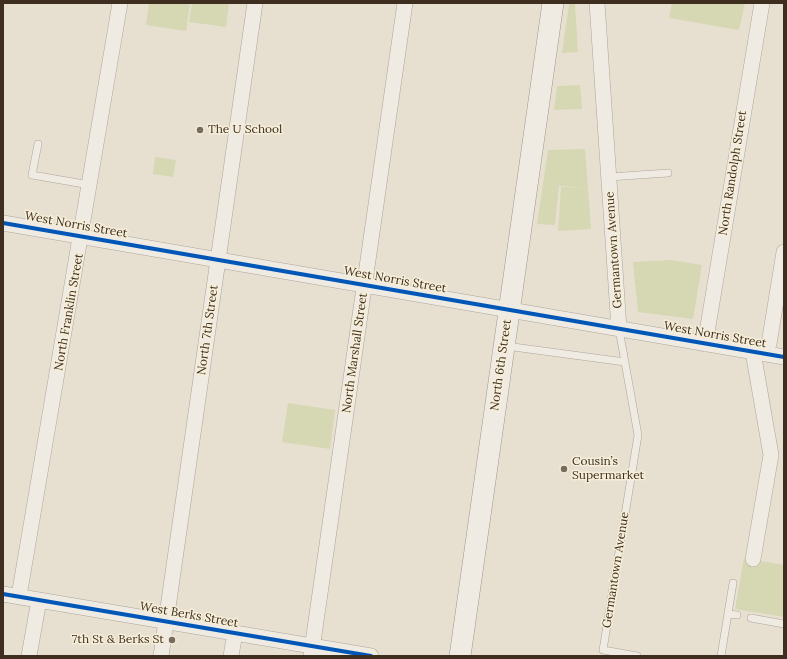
<!DOCTYPE html>
<meta charset="utf-8">
<style>
body{margin:0}
#map{position:relative;width:787px;height:659px;overflow:hidden;background:#e7e0d1;font-family:Lora,serif}
canvas{display:block}
.frame{position:absolute;inset:0;border:4px solid #3d2e20;pointer-events:none}
</style>
<div id="map">
<canvas width="787" height="659"></canvas>
<div class="frame"></div>
</div>
<script>
const c = document.querySelector('canvas').getContext('2d');
c.lineJoin = 'round';
function fill(path, color) {
  c.fillStyle = color;
  c.fill(path, 'evenodd');
}
function poly(rows) {
  const path = new Path2D();
  for (const r of rows) {
    path.moveTo(r[0], r[1]);
    for (let i = 2; i < r.length; i += 2) path.lineTo(r[i], r[i + 1]);
  }
  return path;
}
function strokePath(path, color, width, dash) {
  c.strokeStyle = color;
  c.lineWidth = width;
  c.lineCap = dash ? 'butt' : 'round';
  c.setLineDash(dash || []);
  c.stroke(path);
}
function write(font, color, halo, rows, align = 'center') {
  c.font = font + ' Lora,serif';
  c.lineWidth = 3;
  c.setLineDash([]);
  c.textBaseline = 'middle';
  c.strokeStyle = halo;
  c.fillStyle = color;
  for (const [text, x, y, turn = 0] of rows) {
    c.save();
    c.translate(x, y);
    c.rotate((+turn || 0) * Math.PI / 180);
    c.textAlign = isNaN(turn) ? turn : align;
    if (halo) c.strokeText(text, 0, 0);
    c.fillText(text, 0, 0);
    c.restore();
  }
}
const green = poly([
 [149,3,190,4,186,31,146,25],
 [192,3,229,3,226,27,189,22],
 [672,3,745,3,739,30,669,18],
 [569,4,575,4,578,52,562,53],
 [580,85,582,109,554,110,557,86],
 [585,149,588,188,559,186,555,225,537,224,548,150],
 [155,157,176,160,173,177,153,174],
 [561,187,588,188,591,229,558,231],
 [672,260,702,265,693,319,638,312,633,262],
 [288,403,335,410,330,449,282,442],
 [744,558,784,565,784,617,735,609]
]);
const lane = poly([
 [38,144,32,175,90,185],
 [609,177,668,173],
 [619,329,638,435,603,650,637,656],
 [506,346,625,362],
 [728,614,737,615],
 [751,618,784,624],
 [721,656,733,583]
]);
const street = poly([
 [597,3,619,329],
 [3,223,784,357],
 [705,344,762,3],
 [753,352,771,455,753,559],
 [760,353,769,344,784,252],
 [3,594,371,656],
 [19,596,120,3],
 [29,656,39,600],
 [161,656,255,3],
 [231,656,235,633],
 [311,656,405,3]
]);
const secondary = poly([
 [460,656,553,3]
]);
const cycleway = poly([
 [3,223,784,357],
 [3,594,371,656]
]);
const markers = [
 [200,130,4,"#786c5e"],
 [564,469,4,"#786c5e"],
 [172,640,4,"#786c5e"]
];
const poiNames = [
 ["The U School",208,130],
 ["Cousin’s",572,462],
 ["Supermarket",572,476],
 ["7th St & Berks St",164,640,"right"]
];
const streetNames = [
 ["North Randolph Street",733,173,-81],
 ["West Norris Street",76,225,10],
 ["Germantown Avenue",614,250,-94],
 ["West Norris Street",395,280,10],
 ["North Franklin Street",69,312,-80],
 ["North 7th Street",208,330,-82],
 ["West Norris Street",715,335,10],
 ["North Marshall Street",355,353,-82],
 ["North 6th Street",501,365,-82],
 ["Germantown Avenue",616,570,-81],
 ["West Berks Street",189,615,10]
];
fill(green, '#d6d7b3');
strokePath(lane, '#ada599', 8);
strokePath(street, '#ada599', 16);
strokePath(secondary, '#9c958a', 22);
strokePath(lane, '#efebe3', 7);
strokePath(street, '#efebe3', 15);
strokePath(secondary, '#efebe3', 21);
strokePath(cycleway, '#0057b8', 4);
for (const [x, y, r, color] of markers) {
  const dot = new Path2D();
  dot.arc(x, y, r, 0, 2 * Math.PI);
  c.fillStyle = color;
  c.fill(dot);
  strokePath(dot, '#f7eed8', 1.5);
}
write('12px', '#3d2e20', '#f7eed8', poiNames, 'left');
write('12px', '#3d2e20', '#f7eed8', streetNames);
</script>
